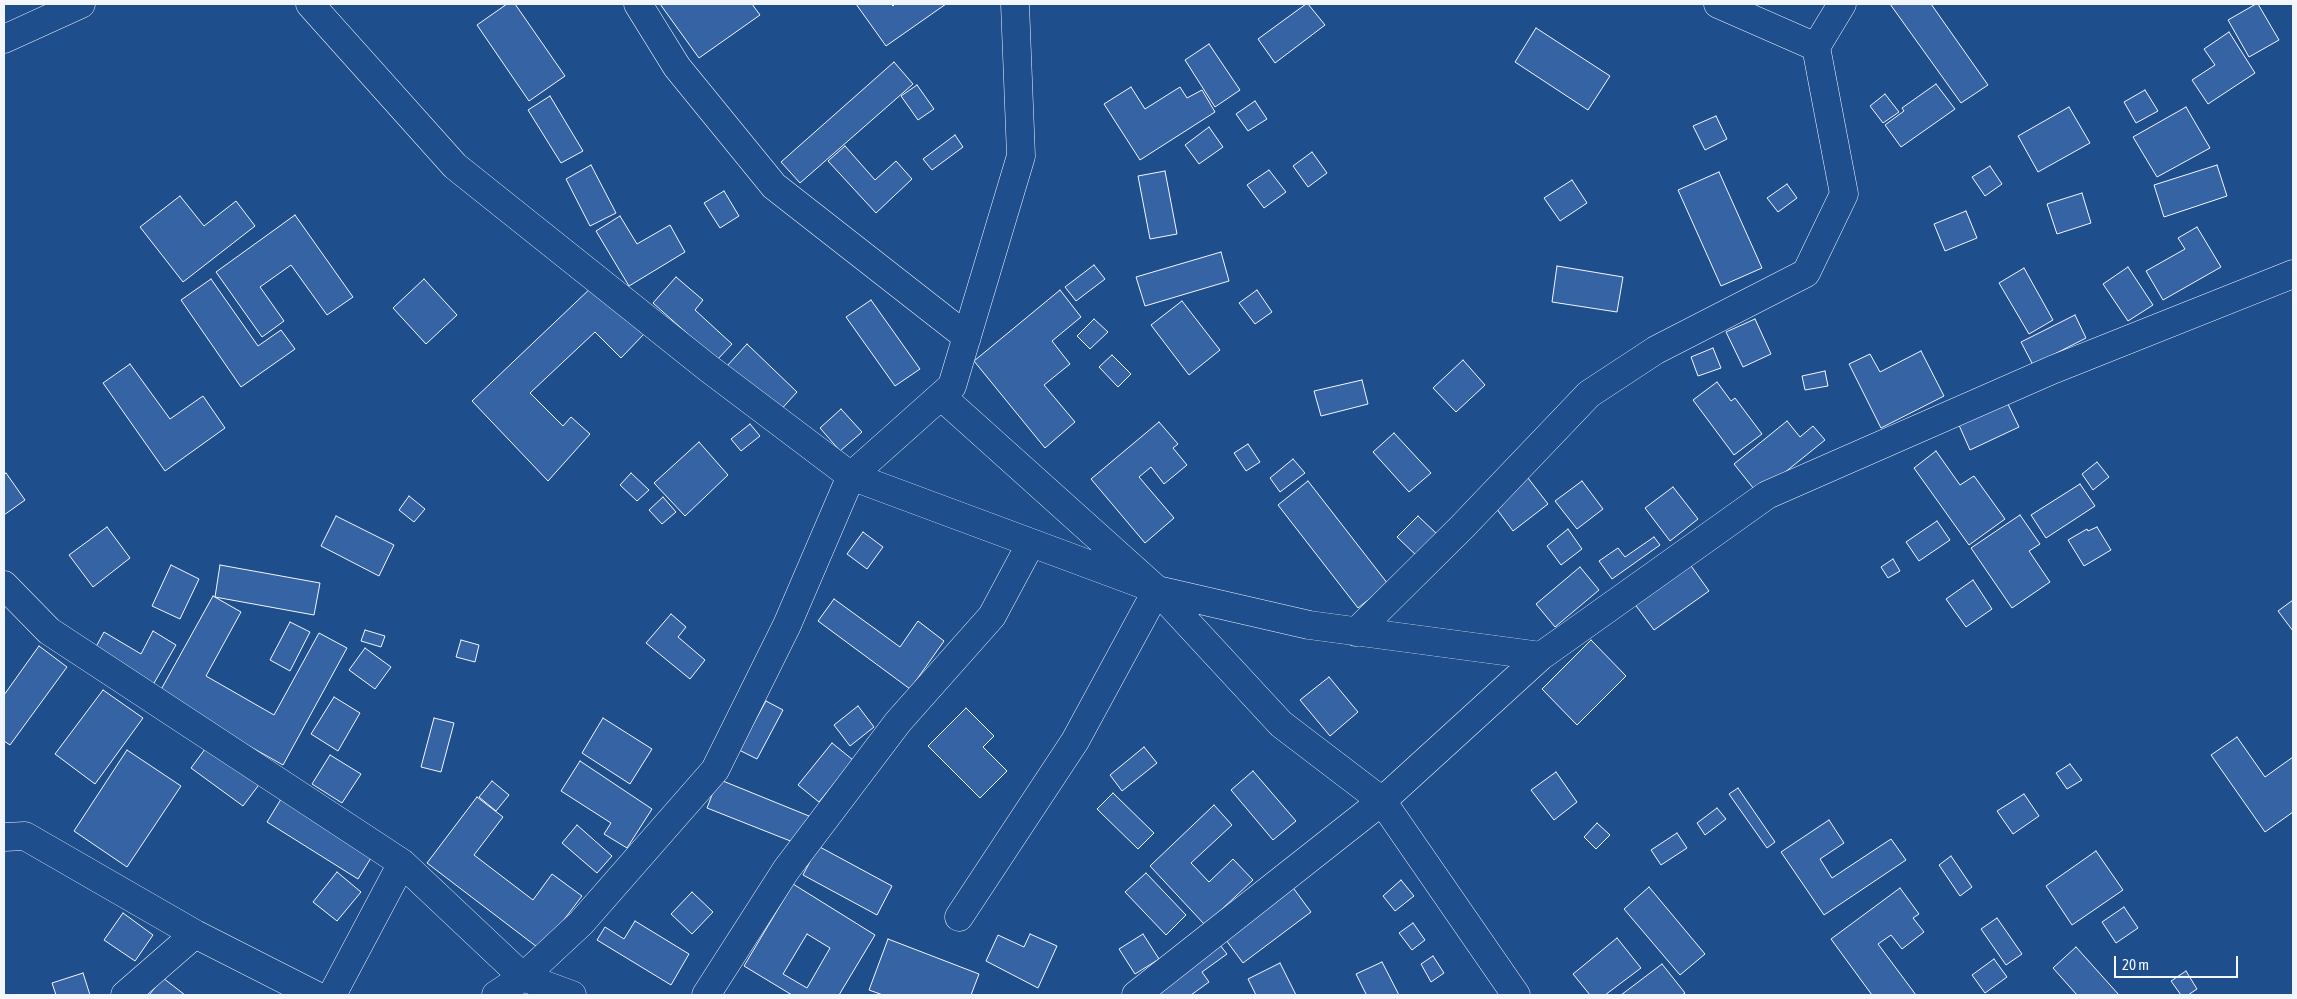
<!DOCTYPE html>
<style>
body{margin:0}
#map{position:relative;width:2297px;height:999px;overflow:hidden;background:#1f4e8c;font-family:"Asap Condensed",sans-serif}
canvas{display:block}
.frame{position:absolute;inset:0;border:5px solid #f2f6ff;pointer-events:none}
.scale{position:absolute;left:2114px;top:956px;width:124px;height:22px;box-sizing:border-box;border:2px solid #f2f6ff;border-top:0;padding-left:6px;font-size:15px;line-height:18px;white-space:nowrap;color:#f2f6ff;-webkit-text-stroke:4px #1f4e8c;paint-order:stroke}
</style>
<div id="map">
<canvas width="2297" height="999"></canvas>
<div class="frame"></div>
<div class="scale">20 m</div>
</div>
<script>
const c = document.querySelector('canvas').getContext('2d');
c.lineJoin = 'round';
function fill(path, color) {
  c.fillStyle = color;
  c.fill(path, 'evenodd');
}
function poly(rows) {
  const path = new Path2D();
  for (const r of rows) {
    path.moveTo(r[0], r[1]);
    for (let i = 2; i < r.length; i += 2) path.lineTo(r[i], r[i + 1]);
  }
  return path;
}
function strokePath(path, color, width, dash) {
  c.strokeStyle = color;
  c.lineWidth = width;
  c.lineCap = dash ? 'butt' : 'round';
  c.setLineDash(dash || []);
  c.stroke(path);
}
const building = poly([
 [507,4,515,4,565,76,529,101,477,25,507,4],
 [660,4,752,4,760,15,699,58,660,4],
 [856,4,891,4,893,6,895,4,946,4,886,46,856,4],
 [1306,4,1308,4,1325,25,1275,63,1258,39,1306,4],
 [1890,4,1931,4,1988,85,1961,103,1890,4],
 [2256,4,2258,4,2279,40,2249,57,2228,20,2256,4],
 [1536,28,1610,76,1588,110,1515,62,1536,28],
 [2229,32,2255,73,2208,104,2192,80,2215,65,2204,49,2229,32],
 [1209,44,1240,90,1215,107,1185,60,1209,44],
 [894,62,913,84,800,183,781,162,894,62],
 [1936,84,1955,109,1901,147,1885,125,1904,111,1902,108,1936,84],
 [917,85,934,109,918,120,901,96,917,85],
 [1131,87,1145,109,1180,87,1187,98,1202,90,1215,112,1140,160,1104,104,1131,87],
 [2145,90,2158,111,2136,123,2124,102,2145,90],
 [1885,94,1899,112,1883,123,1870,106,1885,94],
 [550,96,583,151,561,163,528,110,550,96],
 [1255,101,1267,119,1248,131,1236,114,1255,101],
 [2069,107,2090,143,2038,172,2018,136,2069,107],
 [2186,107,2210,148,2157,177,2133,137,2186,107],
 [1716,116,1727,139,1705,150,1693,126,1716,116],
 [1209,127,1223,147,1199,164,1185,145,1209,127],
 [955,135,963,147,932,170,923,159,955,135],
 [845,146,875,180,896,161,912,179,876,213,828,161,845,146],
 [1312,152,1327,173,1308,187,1293,166,1312,152],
 [591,165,616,213,590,226,566,179,591,165],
 [2217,165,2227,196,2164,217,2154,185,2217,165],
 [1990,166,2002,184,1985,196,1972,177,1990,166],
 [1269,170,1286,192,1264,208,1247,185,1269,170],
 [1165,171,1177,234,1150,239,1138,176,1165,171],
 [1719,172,1762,268,1721,286,1678,190,1719,172],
 [1572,180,1587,203,1560,221,1544,198,1572,180],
 [1787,184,1797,198,1778,212,1767,198,1787,184],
 [724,191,739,216,720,228,704,203,724,191],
 [2082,193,2091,223,2057,234,2047,204,2082,193],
 [180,196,204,226,236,201,255,226,183,282,140,227,180,196],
 [1966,211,1977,238,1945,251,1934,224,1966,211],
 [295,215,353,297,327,315,291,265,260,287,284,321,262,337,216,272,295,215],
 [620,216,637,244,670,225,685,252,629,286,596,231,620,216],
 [2197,227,2221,267,2163,300,2146,271,2185,249,2178,238,2197,227],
 [1221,252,1229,281,1145,306,1136,277,1221,252],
 [1094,265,1105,279,1076,301,1065,287,1094,265],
 [1557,266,1623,277,1617,312,1552,302,1557,266],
 [2128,267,2153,305,2128,321,2103,284,2128,267],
 [2024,268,2053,320,2029,334,1999,283,2024,268],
 [676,277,703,300,695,310,732,344,717,360,653,303,676,277],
 [211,279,258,346,281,330,295,349,241,387,181,300,211,279],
 [424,279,457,315,426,344,393,308,424,279],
 [594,285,644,334,621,358,595,332,530,393,563,426,571,417,590,434,548,481,472,401,594,285],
 [1060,290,1081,317,1052,341,1070,364,1044,385,1075,422,1045,448,974,361,1060,290],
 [1257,290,1272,312,1255,324,1239,303,1257,290],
 [871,300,920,369,895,386,846,317,871,300],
 [1182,301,1220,350,1189,375,1151,325,1182,301],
 [2075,315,2086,338,2033,365,2021,342,2075,315],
 [1094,319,1108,332,1090,349,1077,336,1094,319],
 [1755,319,1771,354,1743,367,1726,332,1755,319],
 [747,344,797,392,777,414,727,366,747,344],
 [1713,348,1721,368,1698,376,1691,357,1713,348],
 [1921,351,1944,396,1881,428,1849,364,1870,354,1880,372,1921,351],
 [1112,355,1131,374,1118,387,1099,367,1112,355],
 [1463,360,1485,385,1456,412,1433,388,1463,360],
 [130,364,170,419,203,396,225,428,165,471,103,383,130,364],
 [1825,371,1828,386,1805,390,1802,376,1825,371],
 [1362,380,1368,404,1321,416,1314,391,1362,380],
 [1717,382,1731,401,1735,398,1762,434,1734,455,1693,400,1717,382],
 [2006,400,2019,427,1970,450,1958,423,2006,400],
 [841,409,862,432,840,451,820,428,841,409],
 [1787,421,1800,437,1813,426,1825,440,1758,494,1734,464,1787,421],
 [1159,422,1178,444,1173,448,1187,465,1164,484,1151,467,1139,477,1174,518,1145,543,1091,479,1159,422],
 [750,424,760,436,741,451,731,439,750,424],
 [1394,433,1431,473,1409,492,1373,452,1394,433],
 [699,442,728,475,685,516,654,483,699,442],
 [1248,444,1260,462,1246,471,1234,453,1248,444],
 [1936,451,1960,485,1974,476,2005,519,1969,545,1914,468,1936,451],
 [1293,459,1305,473,1280,492,1270,478,1293,459],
 [2097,462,2109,477,2093,490,2082,474,2097,462],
 [6,473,25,500,4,515,4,475,6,473],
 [631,473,649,490,637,501,620,485,631,473],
 [1528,478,1548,504,1513,531,1493,504,1528,478],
 [1308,481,1388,584,1358,608,1278,505,1308,481],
 [1582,481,1603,509,1577,529,1555,501,1582,481],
 [2080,484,2095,506,2046,538,2031,515,2080,484],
 [1673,487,1698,519,1670,541,1645,508,1673,487],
 [409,496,425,509,414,522,399,510,409,496],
 [663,497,676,512,662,524,649,510,663,497],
 [2020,515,2040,544,2029,551,2050,582,2012,608,1971,548,2020,515],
 [336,516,394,545,379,576,321,546,336,516],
 [1418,516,1438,535,1418,557,1397,537,1418,516],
 [1937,521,1950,540,1919,561,1906,542,1937,521],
 [107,527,130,558,93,587,69,555,107,527],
 [2097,527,2111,550,2084,566,2068,540,2087,529,2088,531,2097,527],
 [1568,529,1582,549,1561,565,1547,546,1568,529],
 [863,532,883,547,867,569,847,554,863,532],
 [1654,537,1660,545,1612,579,1599,561,1618,548,1625,557,1654,537],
 [1893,559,1900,571,1888,578,1881,567,1893,559],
 [1689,563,1709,591,1654,630,1634,603,1689,563],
 [171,565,199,579,180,619,152,606,171,565],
 [220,565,320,583,314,615,215,597,220,565],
 [1580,567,1599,590,1555,627,1536,604,1580,567],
 [1973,580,1992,609,1966,627,1946,599,1973,580],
 [213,596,241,612,206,676,274,715,319,633,347,648,283,765,158,695,213,596],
 [834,599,900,647,918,621,944,641,910,689,818,621,834,599],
 [2293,600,2293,631,2278,611,2293,600],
 [671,614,686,627,678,637,705,660,690,679,646,643,671,614],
 [290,622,310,632,290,671,270,660,290,622],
 [365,630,385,636,381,647,361,641,365,630],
 [153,631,176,645,150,690,91,656,104,632,141,654,153,631],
 [461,640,479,645,475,662,456,657,461,640],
 [1591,640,1626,676,1577,725,1542,689,1591,640],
 [39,646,67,667,10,745,4,741,4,695,39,646],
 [365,648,391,667,375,689,349,670,365,648],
 [1329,677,1358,712,1330,736,1300,700,1329,677],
 [103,690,143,718,95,784,55,754,103,690],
 [334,697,360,713,338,751,311,734,334,697],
 [766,701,783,710,757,759,739,750,766,701],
 [858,706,874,727,850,746,834,725,858,706],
 [966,708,994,736,983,747,1007,771,980,798,928,746,966,708],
 [434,718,454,723,441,772,421,767,434,718],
 [603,718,652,749,630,784,582,753,603,718],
 [2237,737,2265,777,2293,757,2293,812,2265,832,2211,755,2237,737],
 [832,743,853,760,819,802,798,785,832,743],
 [208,745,261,782,243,806,191,768,208,745],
 [1144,747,1157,763,1122,791,1110,775,1144,747],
 [127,750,181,786,127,867,74,831,127,750],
 [330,755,361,774,342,803,312,784,330,755],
 [580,761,652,809,627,848,604,834,611,823,561,791,580,761],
 [2070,764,2082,780,2067,789,2056,773,2070,764],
 [1253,771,1296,821,1273,840,1231,790,1253,771],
 [1556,772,1577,802,1554,820,1531,790,1556,772],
 [718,779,809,816,798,844,707,808,718,779],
 [492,781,509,795,496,811,479,797,492,781],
 [1738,788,1775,842,1767,848,1729,794,1738,788],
 [1113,793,1154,833,1138,849,1097,809,1113,793],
 [2024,794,2039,816,2013,834,1997,811,2024,794],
 [283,796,374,853,358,879,267,822,283,796],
 [477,797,503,817,474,855,533,900,552,874,582,896,541,950,427,863,477,797],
 [1214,805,1232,825,1191,863,1209,882,1233,859,1253,880,1205,925,1150,866,1214,805],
 [1717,808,1726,819,1705,835,1697,823,1717,808],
 [1829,820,1844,843,1820,859,1832,878,1891,839,1906,860,1824,915,1781,852,1829,820],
 [1597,823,1610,835,1596,849,1584,837,1597,823],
 [577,825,612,856,597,873,562,843,577,825],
 [1677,833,1687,848,1661,865,1651,850,1677,833],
 [818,846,892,886,877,915,803,875,818,846],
 [2096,851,2123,890,2072,925,2046,886,2096,851],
 [1951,856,1972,887,1960,896,1939,865,1951,856],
 [337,872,361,892,337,921,313,902,337,872],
 [1146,873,1186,915,1166,935,1125,892,1146,873],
 [1401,880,1414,896,1395,911,1383,896,1401,880],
 [793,884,875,935,839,995,792,995,744,966,793,884],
 [807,934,830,948,807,988,783,974,807,934],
 [1291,885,1311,912,1243,963,1223,936,1291,885],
 [1649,887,1705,954,1680,975,1624,909,1649,887],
 [1900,888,1919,914,1913,918,1924,932,1902,949,1891,935,1878,944,1916,995,1872,995,1831,939,1900,888],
 [692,892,713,912,692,934,671,914,692,892],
 [2124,907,2138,928,2116,943,2102,922,2124,907],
 [123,913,153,935,135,961,104,940,123,913],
 [1997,918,2022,954,2006,965,1981,929,1997,918],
 [635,921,689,954,671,985,597,940,605,927,624,939,635,921],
 [1413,923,1425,940,1412,950,1399,933,1413,923],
 [1030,934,1057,946,1038,988,986,961,998,935,1024,947,1030,934],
 [1143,934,1159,959,1135,974,1119,949,1143,934],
 [1617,938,1641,968,1605,995,1590,995,1573,974,1617,938],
 [888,939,979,974,971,995,883,995,869,990,888,939],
 [1216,940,1227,954,1202,972,1209,982,1191,995,1143,995,1216,940],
 [2076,947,2119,995,2077,995,2053,968,2076,947],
 [1433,956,1444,973,1431,982,1421,964,1433,956],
 [1994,959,2007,977,1985,993,1972,975,1994,959],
 [1382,962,1399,995,1364,995,1366,994,1356,974,1382,962],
 [1280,963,1296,995,1256,995,1248,979,1280,963],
 [1662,964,1685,993,1682,995,1621,995,1662,964],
 [2186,971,2197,989,2188,995,2181,995,2171,981,2186,971],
 [83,973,90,995,56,995,52,983,83,973],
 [163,978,185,995,149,995,163,978]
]);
const minor = poly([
 [310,4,455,166,708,368,851,476,1142,584],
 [638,4,677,67,774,186,967,337],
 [1718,4,1816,47],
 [4,39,81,4],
 [941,396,1157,590,1309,625,1541,656,1767,495,2052,370,2293,274],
 [4,585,49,631,402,863,523,977,572,995],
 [1356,632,1462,527,1589,394,1656,350,1806,273,1844,194,1816,47,1842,4],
 [4,837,25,836,195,934],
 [959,917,1075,741,1157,590,1281,724,1382,801,1516,995],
 [125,995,195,934,315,995],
 [332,995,402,863],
 [496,995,523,977,581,923,715,770,787,625,851,476,952,386,1021,156,1015,4],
 [706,995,786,870,898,722,992,616,1031,543],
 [1136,995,1382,801,1541,656]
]);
fill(building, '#3563a3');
strokePath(building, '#f2f6ff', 1);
strokePath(minor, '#f2f6ff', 29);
strokePath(minor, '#1f4e8c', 28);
</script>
